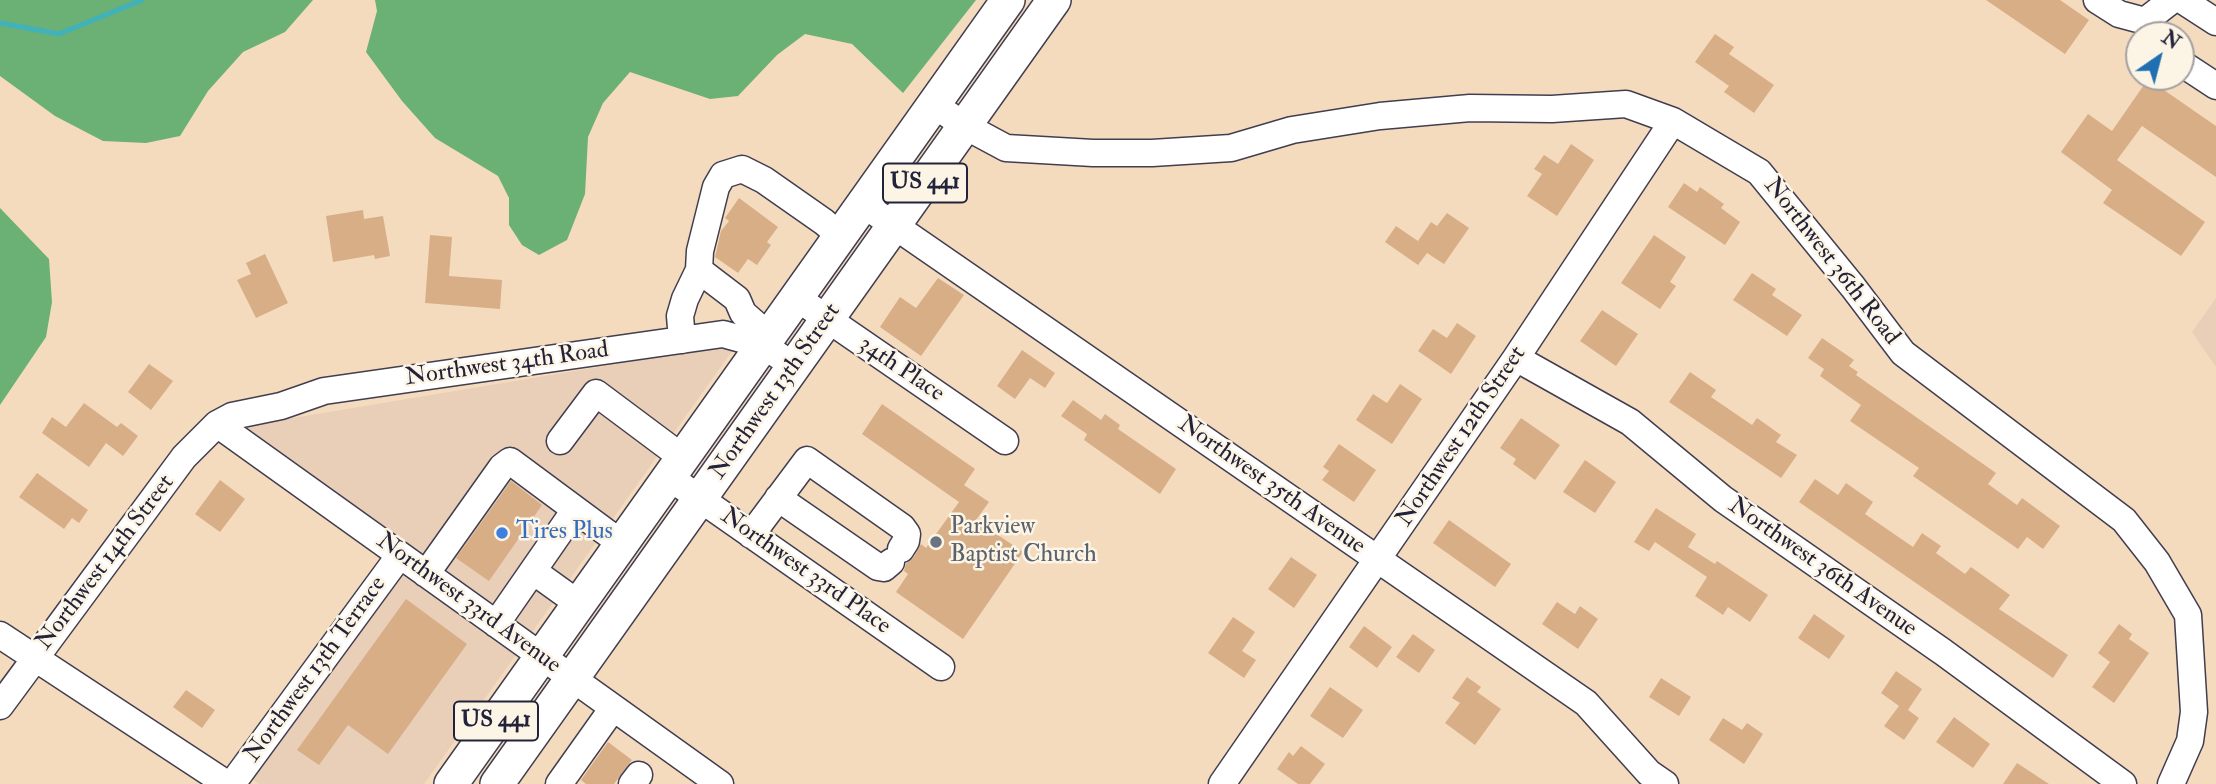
<!DOCTYPE html>
<style>
body{margin:0}
#map{position:relative;width:2216px;height:784px;overflow:hidden;background:#f5dbbe;font-family:"IM FELL Double Pica",serif}
canvas{display:block}
.north{position:absolute;left:2125px;top:21px;width:70px;height:70px;box-sizing:border-box;background:#fcf5e5;border:2px solid #a5a1a1;border-radius:50%;rotate:35deg;font-size:19px;font-weight:700;line-height:28px;text-align:center;color:#22223b}
.north::after{content:'';display:block;margin:auto;width:24px;height:32px;background:#1f6fb2;clip-path:polygon(50% 0,100% 100%,50% 72%,0 100%)}
</style>
<div id="map">
<canvas width="2216" height="784"></canvas>
<div class="north">N</div>
</div>
<script>
const c = document.querySelector('canvas').getContext('2d');
c.lineJoin = 'round';
function fill(path, color) {
  c.fillStyle = color;
  c.fill(path, 'evenodd');
}
function poly(rows) {
  const path = new Path2D();
  for (const r of rows) {
    path.moveTo(r[0], r[1]);
    for (let i = 2; i < r.length; i += 2) path.lineTo(r[i], r[i + 1]);
  }
  return path;
}
function strokePath(path, color, width, dash) {
  c.strokeStyle = color;
  c.lineWidth = width;
  c.lineCap = dash ? 'butt' : 'round';
  c.setLineDash(dash || []);
  c.stroke(path);
}
function write(font, color, halo, rows, align = 'center') {
  c.font = font + ' "IM FELL Double Pica",serif';
  c.lineWidth = 5;
  c.setLineDash([]);
  c.textBaseline = 'middle';
  c.strokeStyle = halo;
  c.fillStyle = color;
  for (const [text, x, y, turn = 0] of rows) {
    c.save();
    c.translate(x, y);
    c.rotate((+turn || 0) * Math.PI / 180);
    c.textAlign = isNaN(turn) ? turn : align;
    if (halo) c.strokeText(text, 0, 0);
    c.fillText(text, 0, 0);
    c.restore();
  }
}
const built = poly([
 [2216,298,2216,367,2192,332],
 [737,344,424,784,259,784,245,774,410,545,245,426]
]);
const forest = poly([
 [0,0,313,0,285,32,243,52,208,91,180,136,146,143,103,141,55,116,0,76],
 [375,0,976,0,903,93,852,44,805,34,777,55,738,96,710,99,630,72,603,103,588,137,585,194,567,240,539,255,522,245,509,225,509,198,498,176,435,138,402,101,366,52,377,11],
 [0,208,49,259,52,302,46,337,0,405]
]);
const stream = poly([
 [0,23,59,34,142,0]
]);
const building = poly([
 [1986,0,2060,0,2089,20,2065,54],
 [1715,34,1734,47,1729,54,1774,85,1754,113,1724,92,1729,86,1695,62],
 [2148,79,2216,126,2216,177,2142,126,2117,160,2205,222,2181,256,2103,203,2112,190,2061,152,2088,114,2112,131],
 [1571,144,1594,160,1557,216,1527,196,1542,174,1534,169,1544,155,1558,164],
 [1684,183,1697,192,1700,187,1724,204,1721,208,1740,222,1725,245,1668,207],
 [739,198,778,227,767,242,771,245,757,265,748,259,738,273,715,257,721,231,729,221,725,218],
 [363,210,364,219,383,216,390,256,375,259,374,255,333,262,326,216],
 [1447,213,1469,228,1444,264,1427,253,1418,265,1385,242,1396,226,1418,241,1431,222,1437,226],
 [430,235,452,237,449,276,502,280,500,309,425,303],
 [1654,235,1686,257,1670,282,1676,286,1660,309,1621,283],
 [265,254,288,303,256,318,237,280,251,274,246,263],
 [1752,273,1776,289,1772,295,1802,315,1787,336,1733,300],
 [938,278,964,295,921,356,880,327,900,297,916,308],
 [1602,310,1638,334,1616,366,1580,341],
 [1457,323,1476,336,1451,374,1418,351,1433,329,1447,338],
 [1822,338,1854,360,1849,366,1858,372,1856,375,1996,473,1988,484,2017,505,2022,498,2060,526,2043,549,2027,537,2018,549,1913,476,1919,468,1850,421,1861,405,1820,376,1824,369,1808,358],
 [1022,350,1055,373,1045,388,1030,378,1015,399,997,386],
 [149,364,173,381,151,410,128,392],
 [1690,372,1716,390,1711,397,1752,425,1757,418,1781,435,1776,442,1797,455,1781,478,1669,402],
 [1400,384,1422,399,1392,444,1356,420,1373,394,1387,403],
 [1073,400,1101,420,1105,414,1120,425,1118,429,1176,469,1160,494,1084,440,1087,434,1061,416],
 [84,403,117,427,121,423,138,436,123,456,106,443,89,467,42,433,52,417,66,427],
 [882,404,975,469,964,485,989,502,976,520,1023,552,963,639,896,592,908,574,904,571,906,564,914,557,921,544,926,548,959,502,862,434],
 [1521,418,1560,445,1535,480,1513,464,1516,459,1500,448],
 [1339,444,1376,470,1354,502,1322,480,1329,471,1323,467],
 [1585,460,1616,482,1595,513,1563,492],
 [37,473,88,510,79,523,72,518,64,529,19,497],
 [1815,479,1838,495,1846,483,1873,502,1865,514,1913,547,1922,533,1941,546,1936,553,1965,574,1971,567,2010,595,1999,609,2068,655,2053,678,1799,502],
 [220,480,245,499,220,532,195,514],
 [511,481,542,505,489,581,456,558],
 [1656,508,1696,534,1688,547,1715,564,1717,561,1768,595,1750,622,1728,607,1723,615,1695,596,1707,577,1655,542,1649,551,1634,542],
 [1449,520,1511,564,1495,587,1433,543],
 [1291,557,1317,575,1294,608,1268,589],
 [406,599,467,644,388,754,348,725,319,765,297,750],
 [1557,602,1575,614,1580,606,1598,619,1578,649,1542,624],
 [1814,614,1845,636,1829,659,1798,638],
 [1233,617,1255,632,1242,651,1256,660,1244,678,1208,653],
 [2119,624,2132,634,2129,639,2149,653,2114,703,2092,687,2110,662,2098,653],
 [1364,626,1392,647,1377,668,1349,647],
 [1413,634,1435,650,1419,673,1396,657],
 [1896,671,1922,689,1908,710,1919,718,1904,740,1884,726,1899,706,1881,693],
 [1467,677,1481,687,1477,692,1501,709,1475,745,1445,723,1460,703,1452,698],
 [1661,678,1691,697,1679,716,1649,697],
 [1330,687,1363,710,1343,738,1310,716],
 [186,690,215,710,202,728,173,707],
 [1954,717,1990,744,1973,768,1936,742],
 [1723,718,1742,730,1747,723,1763,734,1744,764,1709,740],
 [608,742,632,760,614,784,586,784,581,780],
 [1301,746,1325,764,1310,784,1298,784,1277,769,1289,752,1293,756],
 [2017,763,2049,784,2003,784]
]);
const minor = poly([
 [2097,0,2119,14,2145,21,2172,0],
 [2182,0,2216,22],
 [2181,63,2216,86],
 [933,104,965,126,1006,148,1093,153,1152,153,1231,148,1292,130,1380,116,1470,108,1552,109,1626,104,1673,121,1759,172,1853,287,1903,353,2124,520,2157,562,2188,615,2194,712,2190,741,2171,784],
 [863,204,1586,703,1649,773,1665,784],
 [699,270,737,299,743,313,769,336],
 [797,298,1005,441],
 [682,340,680,316,685,299,699,270,700,251,716,187,723,175,742,169,764,180,824,222,840,236],
 [1516,358,1630,422,1723,499,1943,652,2123,784],
 [217,424,720,784],
 [560,441,596,393,683,458],
 [669,477,941,667],
 [778,498,878,567,884,568,891,562],
 [751,535,807,460,902,527,907,534,906,541,901,549],
 [533,571,579,604],
 [426,574,502,467,510,461,622,544],
 [496,624,575,510],
 [0,635,227,784],
 [0,706,184,457,217,424,232,416,281,406,324,391,723,334,763,345,794,366],
 [232,784,400,555],
 [559,784,613,708],
 [632,784,639,775],
 [1222,784,1516,358,1673,121]
]);
const major = poly([
 [451,784,1008,0],
 [497,784,1054,0]
]);
const markers = [
 [502,533,7,"#3f7fe0"],
 [936,542,7,"#6b7280"]
];
const shields = [
 [925,183,84],
 [496,721,84]
];
const shieldNames = [
 ["US 441",925,183],
 ["US 441",496,721]
];
const streetNames = [
 ["Northwest 36th Road",1831,262,52],
 ["Northwest 34th Road",507,365,-8],
 ["34th Place",901,370,34],
 ["Northwest 13th Street",776,392,-55],
 ["Northwest 12th Street",1462,437,-56],
 ["Northwest 35th Avenue",1271,486,35],
 ["Northwest 14th Street",106,563,-53],
 ["Northwest 36th Avenue",1822,568,35],
 ["Northwest 33rd Place",805,572,35],
 ["Northwest 33rd Avenue",468,604,36],
 ["Northwest 13th Terrace",316,670,-54]
];
const worshipNames = [
 ["Parkview",950,528],
 ["Baptist Church",950,556]
];
const shopNames = [
 ["Tires Plus",516,533]
];
fill(built, '#e9ceb8');
fill(forest, '#6bb075');
strokePath(stream, '#41b1ba', 5);
fill(building, '#d7ae86');
strokePath(minor, '#423e4f', 29);
strokePath(major, '#423e4f', 36);
strokePath(minor, '#fff', 26);
strokePath(major, '#fff', 33);
for (const [x, y, r, color] of markers) {
  const dot = new Path2D();
  dot.arc(x, y, r, 0, 2 * Math.PI);
  c.fillStyle = color;
  c.fill(dot);
  strokePath(dot, '#fcf5e5', 2.5);
}
for (const [x, y, w] of shields) {
  const box = new Path2D();
  box.roundRect(x - w / 2, y - 19.5, w, 39, 5);
  c.fillStyle = '#fcf5e5';
  c.fill(box);
  strokePath(box, '#22223b', 2);
}
write('bold 23px', '#22223b', null, shieldNames);
write('24px', '#22223b', '#fcf5e5', streetNames);
write('24px', '#5b616d', '#fcf5e5', worshipNames, 'left');
write('24px', '#366cbe', '#fcf5e5', shopNames, 'left');
</script>
